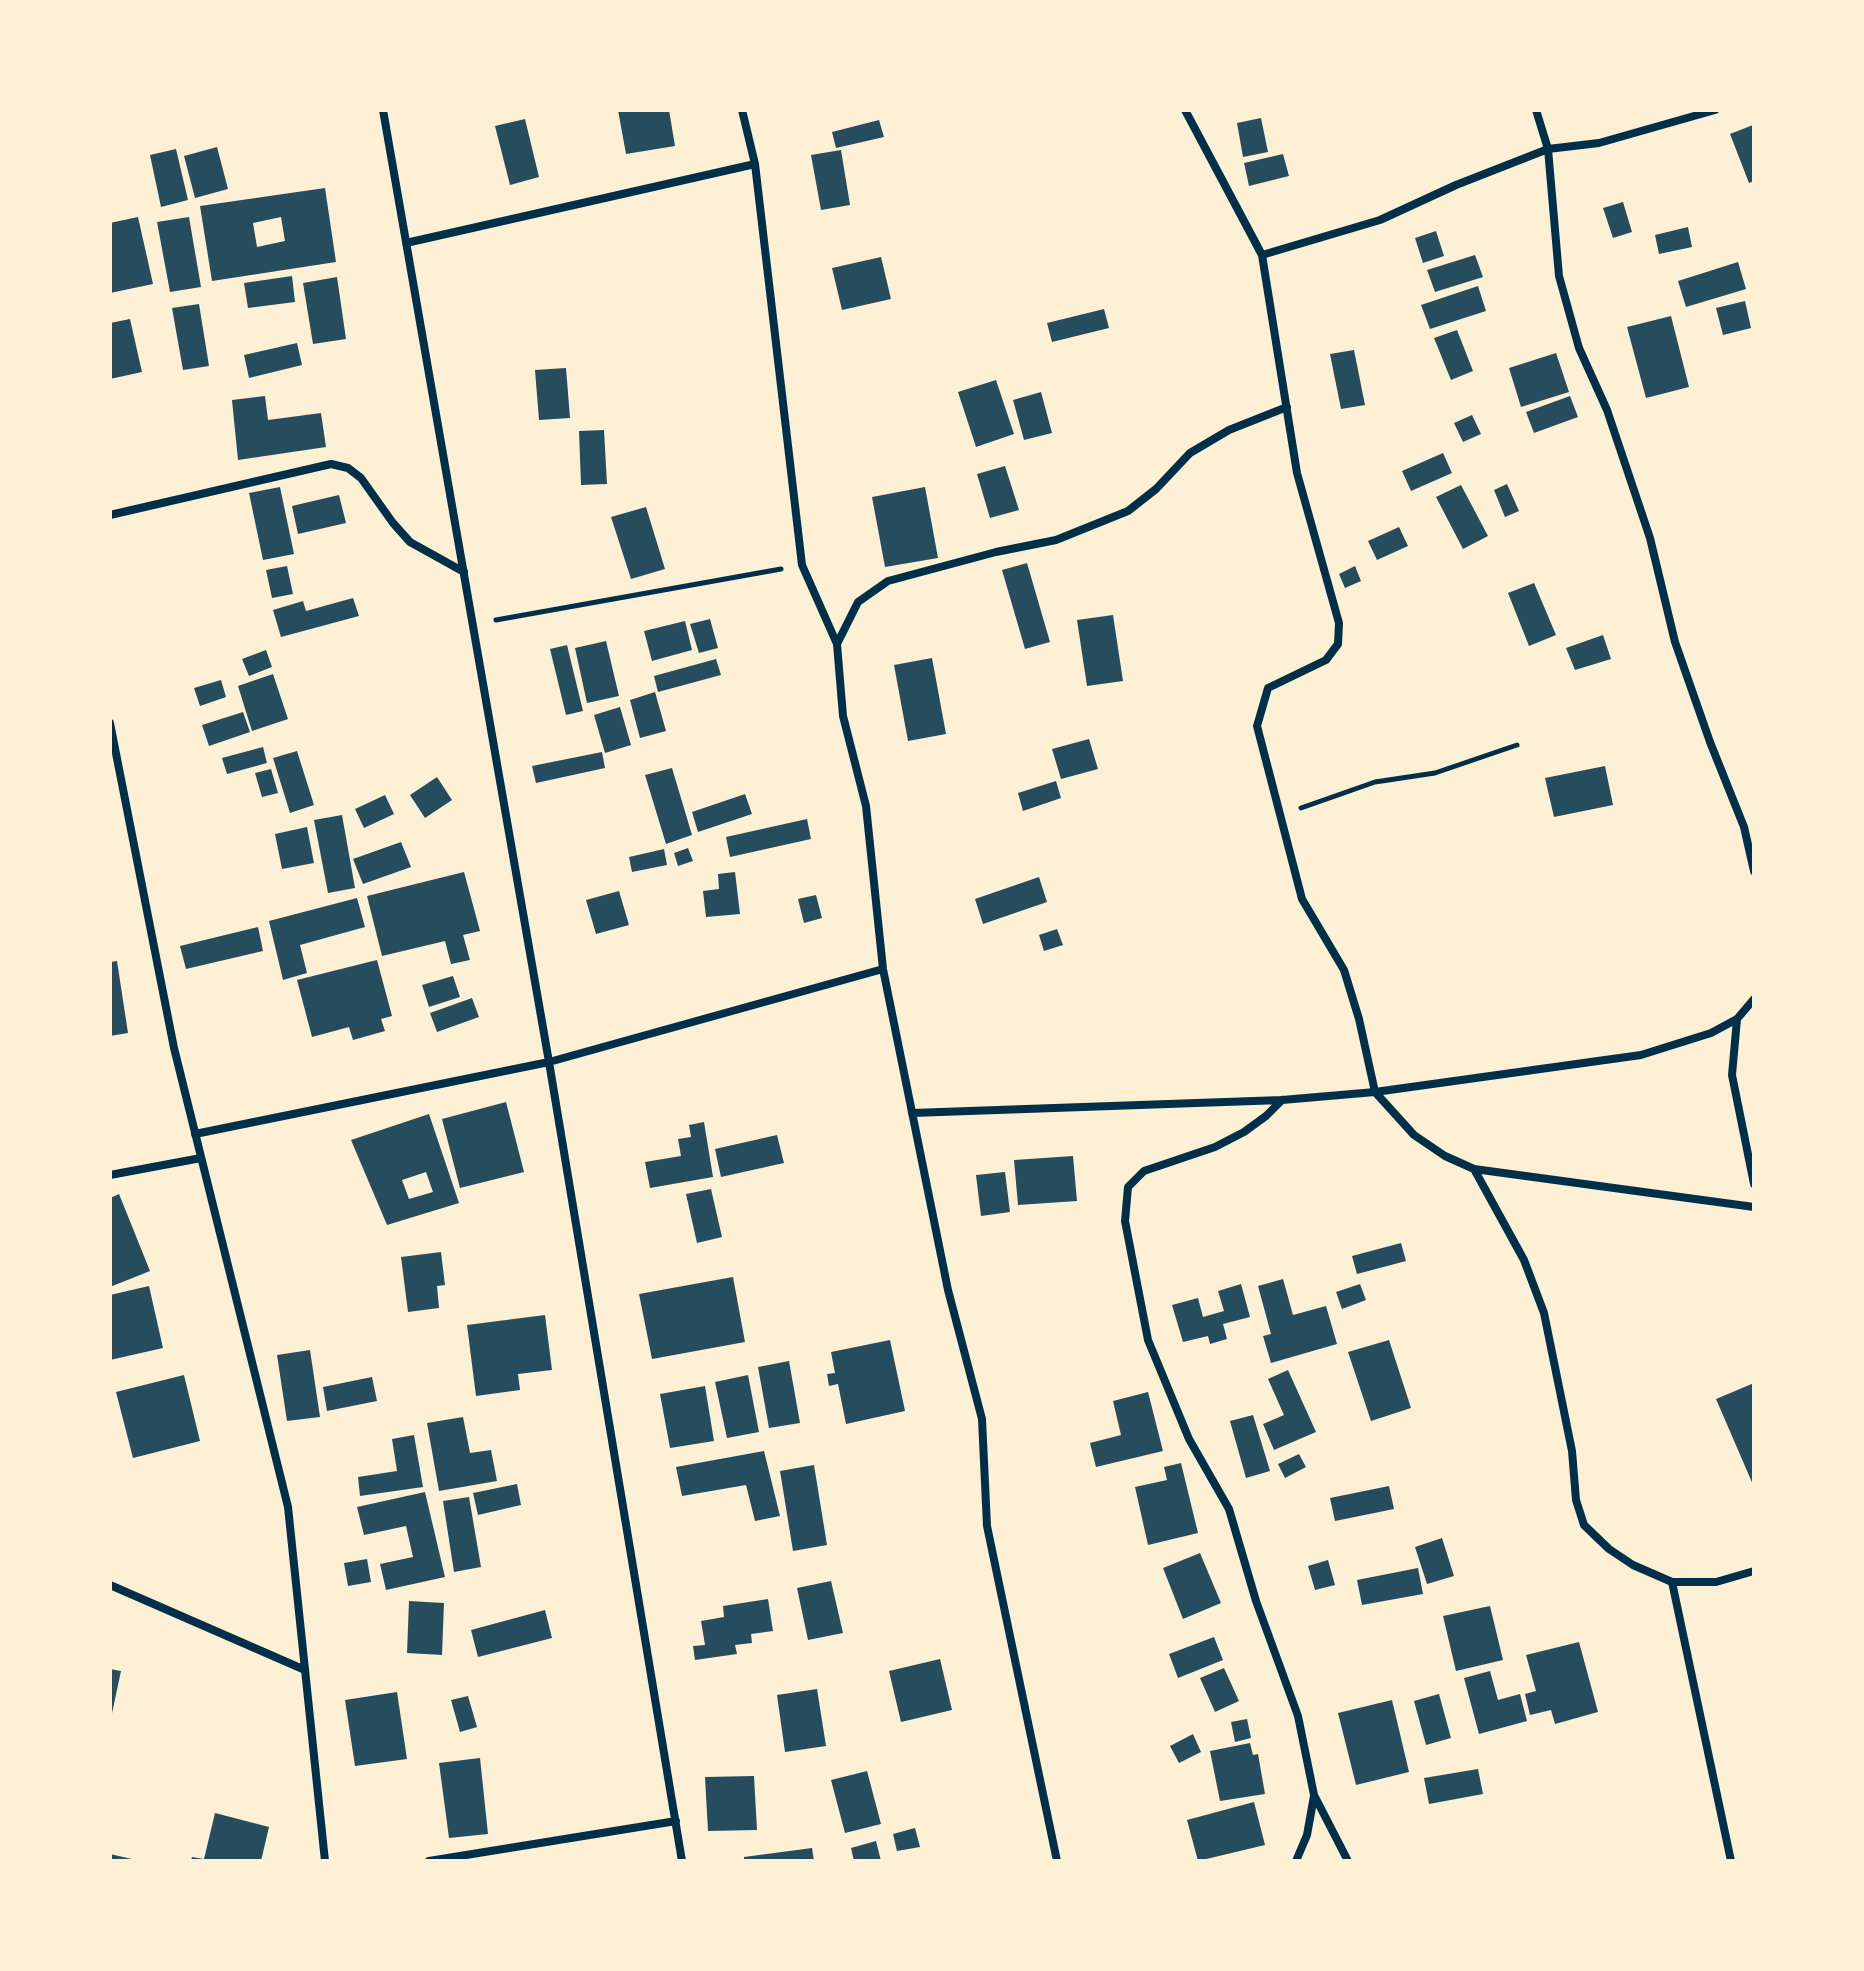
<!DOCTYPE html>
<style>
body{margin:0}
#map{position:relative;width:1864px;height:1971px;overflow:hidden;background:#fdf0d5;font-family:Bitter,serif}
canvas{display:block}
.frame{position:absolute;inset:0;border:112px solid #fdf0d5;pointer-events:none}
</style>
<div id="map">
<canvas width="1864" height="1971"></canvas>
<div class="frame"></div>
</div>
<script>
const c = document.querySelector('canvas').getContext('2d');
c.lineJoin = 'round';
function fill(path, color) {
  c.fillStyle = color;
  c.fill(path, 'evenodd');
}
function poly(rows) {
  const path = new Path2D();
  for (const r of rows) {
    path.moveTo(r[0], r[1]);
    for (let i = 2; i < r.length; i += 2) path.lineTo(r[i], r[i + 1]);
  }
  return path;
}
function strokePath(path, color, width, dash) {
  c.strokeStyle = color;
  c.lineWidth = width;
  c.lineCap = dash ? 'butt' : 'round';
  c.setLineDash(dash || []);
  c.stroke(path);
}
const building = poly([
 [618,110,669,110,675,146,626,154],
 [1261,118,1268,152,1243,157,1237,123],
 [525,119,539,177,510,185,495,126],
 [879,120,884,137,836,148,832,132],
 [1753,125,1754,181,1749,183,1730,134],
 [217,147,228,189,195,198,184,156],
 [176,149,188,200,161,207,150,155],
 [841,150,850,205,821,210,811,155],
 [1283,154,1289,176,1249,186,1244,163],
 [325,188,336,262,212,281,200,206],
 [281,217,285,241,257,247,253,223],
 [1623,202,1632,232,1613,238,1603,208],
 [138,217,153,284,110,293,110,223],
 [189,217,201,287,170,292,157,222],
 [1688,227,1692,247,1659,254,1655,235],
 [1436,231,1444,256,1423,263,1415,238],
 [1475,255,1483,277,1435,292,1427,270],
 [881,257,891,299,842,310,832,268],
 [1738,262,1746,289,1686,307,1678,281],
 [292,276,295,302,248,308,244,283],
 [337,277,346,339,313,344,303,283],
 [1478,286,1486,311,1430,329,1421,305],
 [1745,301,1751,328,1723,335,1716,308],
 [199,304,209,366,183,370,172,308],
 [1104,309,1109,328,1052,342,1047,323],
 [1671,316,1689,387,1646,398,1627,327],
 [130,319,142,372,110,379,110,323],
 [1457,330,1473,371,1451,380,1434,338],
 [297,343,302,365,249,378,244,355],
 [1354,350,1365,405,1341,409,1330,354],
 [1556,353,1569,392,1521,407,1509,368],
 [566,368,570,418,539,420,535,370],
 [996,380,1014,434,976,447,958,392],
 [1041,392,1052,433,1024,440,1013,400],
 [265,396,268,420,321,413,326,447,238,460,232,400],
 [1570,396,1578,417,1534,433,1526,412],
 [1472,415,1481,434,1463,442,1454,423],
 [604,430,607,484,581,485,579,431],
 [1443,453,1452,473,1411,491,1402,471],
 [1005,466,1019,510,990,518,977,474],
 [1507,484,1519,511,1505,517,1494,490],
 [1461,485,1488,536,1463,549,1436,497],
 [280,487,294,554,263,560,249,493],
 [925,487,938,558,885,567,872,497],
 [339,495,346,523,298,534,292,506],
 [646,507,665,569,631,579,611,517],
 [1399,527,1408,546,1377,560,1368,541],
 [1027,563,1050,642,1025,649,1002,570],
 [287,566,293,594,272,598,266,570],
 [1355,566,1361,581,1345,588,1339,574],
 [1534,583,1556,635,1529,646,1508,593],
 [353,598,359,616,281,637,273,610,303,601,306,611],
 [1113,615,1123,681,1087,686,1077,620],
 [710,619,718,648,699,653,690,624],
 [685,621,692,650,652,661,644,631],
 [1603,635,1611,659,1575,670,1566,648],
 [606,641,619,696,587,703,575,648],
 [567,645,583,711,566,715,550,649],
 [266,650,272,667,249,676,242,659],
 [932,658,946,734,908,741,894,665],
 [716,659,721,675,658,692,654,676],
 [273,674,288,719,252,731,238,686],
 [221,680,226,697,200,706,194,688],
 [655,692,666,731,640,738,630,700],
 [620,707,631,745,605,753,594,715],
 [243,712,250,732,209,746,202,725],
 [1089,739,1098,769,1061,779,1052,749],
 [263,747,267,763,227,774,222,758],
 [297,751,314,805,290,813,273,758],
 [602,752,605,768,536,783,532,766],
 [1605,766,1613,805,1554,817,1545,778],
 [672,768,692,835,666,844,645,775],
 [271,769,278,793,262,797,255,773],
 [437,777,452,800,425,818,410,795],
 [1056,781,1061,798,1023,811,1018,793],
 [745,794,752,814,698,832,692,812],
 [385,795,394,814,364,828,355,809],
 [342,815,355,888,328,893,314,820],
 [807,819,811,839,730,857,726,837],
 [307,827,314,863,282,869,275,834],
 [401,842,411,867,363,884,353,859],
 [688,848,693,861,678,866,674,853],
 [664,849,667,865,632,872,629,857],
 [464,872,480,931,463,935,470,960,451,964,445,941,382,956,367,896],
 [735,872,740,914,706,917,703,891,719,889,718,874],
 [1039,877,1047,902,983,924,975,899],
 [619,891,629,925,596,934,586,900],
 [816,895,822,918,804,923,798,899],
 [357,898,365,927,300,945,307,973,283,980,269,921],
 [258,927,263,951,186,969,180,946],
 [1057,929,1063,945,1044,951,1039,935],
 [377,960,392,1016,381,1019,385,1031,353,1040,349,1027,312,1037,297,980],
 [117,961,128,1033,110,1036,110,962],
 [453,976,460,997,429,1007,422,985],
 [472,998,479,1017,437,1032,430,1013],
 [506,1102,524,1172,460,1188,442,1119],
 [429,1114,459,1203,387,1225,351,1140],
 [426,1172,433,1192,409,1199,402,1180],
 [704,1122,713,1177,650,1188,645,1162,681,1156,678,1139,691,1137,689,1125],
 [777,1135,784,1163,721,1177,715,1149],
 [1073,1156,1077,1201,1018,1205,1014,1160],
 [1005,1172,1010,1212,981,1216,976,1175],
 [711,1189,722,1237,697,1243,686,1194],
 [119,1194,150,1271,110,1287,110,1198],
 [1401,1243,1406,1261,1357,1274,1352,1256],
 [441,1252,445,1285,437,1286,439,1308,408,1312,401,1257],
 [733,1277,745,1342,652,1359,639,1294],
 [1283,1279,1293,1315,1326,1306,1337,1344,1271,1363,1263,1336,1271,1334,1258,1286],
 [1241,1284,1250,1317,1223,1324,1227,1339,1210,1344,1208,1336,1183,1342,1172,1305,1198,1298,1203,1317,1224,1311,1218,1291],
 [1360,1284,1366,1300,1342,1309,1336,1292],
 [149,1286,163,1348,110,1360,110,1295],
 [545,1315,552,1370,518,1374,520,1390,476,1396,467,1325],
 [890,1340,905,1411,846,1424,838,1384,829,1386,827,1374,835,1373,831,1352],
 [1389,1340,1411,1408,1371,1421,1348,1352],
 [310,1350,320,1417,287,1421,277,1355],
 [789,1361,800,1423,769,1428,758,1367],
 [1288,1370,1316,1432,1274,1450,1263,1424,1284,1415,1268,1379],
 [184,1375,200,1441,133,1458,116,1392],
 [748,1375,759,1432,727,1438,715,1382],
 [372,1377,377,1401,327,1411,323,1387],
 [1754,1383,1754,1487,1716,1399],
 [705,1386,714,1441,670,1448,660,1394],
 [1148,1392,1163,1451,1096,1467,1090,1443,1121,1435,1113,1401],
 [1253,1415,1270,1471,1246,1478,1230,1421],
 [463,1417,470,1453,491,1450,497,1481,439,1491,427,1423],
 [414,1435,423,1487,360,1496,358,1477,397,1471,392,1439],
 [764,1451,780,1516,755,1521,746,1485,682,1496,676,1467],
 [1299,1454,1306,1467,1285,1478,1278,1464],
 [1181,1463,1198,1533,1148,1545,1135,1487,1167,1480,1164,1467],
 [814,1465,827,1545,793,1551,780,1471],
 [517,1484,521,1505,478,1515,473,1493],
 [1389,1486,1394,1509,1335,1521,1330,1498],
 [425,1492,445,1577,386,1590,380,1564,413,1557,406,1526,364,1535,357,1507],
 [469,1497,481,1567,454,1572,443,1501],
 [1442,1538,1454,1576,1427,1584,1415,1547],
 [1200,1553,1221,1603,1183,1619,1163,1568],
 [367,1559,371,1582,348,1586,344,1563],
 [1328,1560,1335,1585,1315,1590,1308,1566],
 [1418,1568,1423,1594,1362,1605,1357,1580],
 [831,1581,843,1633,808,1640,797,1588],
 [768,1599,773,1631,751,1634,752,1643,735,1645,737,1654,695,1660,693,1646,705,1645,701,1621,724,1617,723,1606],
 [409,1601,444,1603,442,1655,407,1653],
 [1490,1606,1503,1660,1456,1671,1443,1616],
 [545,1610,552,1638,478,1657,471,1630],
 [1214,1637,1223,1660,1178,1678,1169,1654],
 [1579,1642,1598,1712,1555,1724,1551,1710,1530,1715,1525,1694,1536,1691,1526,1655],
 [940,1659,952,1710,901,1722,889,1671],
 [1224,1668,1239,1701,1215,1712,1200,1678],
 [110,1669,121,1671,111,1718,110,1717],
 [1490,1671,1498,1700,1520,1694,1527,1721,1479,1734,1464,1678],
 [817,1689,826,1746,785,1752,777,1695],
 [397,1692,407,1759,355,1766,345,1700],
 [1439,1694,1451,1738,1426,1745,1414,1701],
 [468,1696,477,1727,460,1732,451,1700],
 [1392,1700,1409,1772,1356,1785,1338,1713],
 [1247,1719,1251,1738,1235,1742,1231,1722],
 [1193,1734,1201,1752,1179,1763,1170,1746],
 [1250,1743,1253,1755,1258,1754,1265,1794,1220,1801,1210,1751],
 [480,1758,488,1834,449,1838,439,1763],
 [1478,1769,1483,1794,1429,1804,1424,1778],
 [867,1771,881,1824,845,1833,831,1780],
 [754,1776,757,1830,708,1831,705,1777],
 [1254,1802,1265,1845,1198,1861,1187,1820],
 [215,1813,269,1827,261,1861,191,1861,192,1857,204,1859],
 [915,1828,920,1847,897,1851,893,1834],
 [876,1841,881,1861,854,1861,851,1848],
 [812,1848,814,1861,744,1861,744,1857],
 [110,1854,136,1860,136,1861,110,1861]
]);
const path = poly([
 [496,620,781,569],
 [1301,808,1375,782,1435,773,1517,745]
]);
const minor = poly([
 [383,110,549,1062,682,1861],
 [742,110,755,164,802,565,837,644,843,716,866,806,883,969,948,1290,982,1419,987,1526,1057,1861],
 [1185,110,1262,255,1297,473,1339,623,1338,644,1326,660,1268,688,1257,726,1302,899,1344,970,1359,1019,1375,1092,1414,1135,1445,1156,1474,1169,1754,1207],
 [1536,110,1548,149,1559,276,1579,348,1607,410,1650,538,1675,642,1710,742,1744,827,1754,871],
 [406,243,755,164],
 [1262,255,1380,220,1456,185,1548,149,1599,143,1715,110],
 [110,515,331,464,348,468,361,478,393,523,410,542,464,572],
 [837,644,858,602,888,581,996,552,1056,540,1128,511,1156,489,1190,453,1229,430,1287,407],
 [110,723,174,1048,288,1507,325,1861],
 [1737,1019,1732,1075,1754,1184],
 [1282,1100,1266,1116,1244,1132,1215,1147,1144,1171,1128,1187,1125,1221,1148,1340,1189,1439,1229,1509,1256,1601,1298,1716,1314,1795,1348,1861],
 [912,1113,1282,1100,1375,1092,1641,1055,1711,1033,1737,1019,1754,999],
 [195,1134,549,1062,883,969],
 [1474,1169,1524,1260,1544,1313,1572,1451,1576,1500,1584,1525,1609,1549,1633,1565,1672,1582,1716,1582,1754,1571],
 [110,1175,201,1158],
 [1672,1582,1731,1861],
 [110,1585,305,1670],
 [429,1861,676,1821],
 [1296,1861,1307,1835,1314,1796]
]);
fill(building, '#264d5e');
strokePath(path, '#003049', 5);
strokePath(minor, '#003049', 8);
</script>
